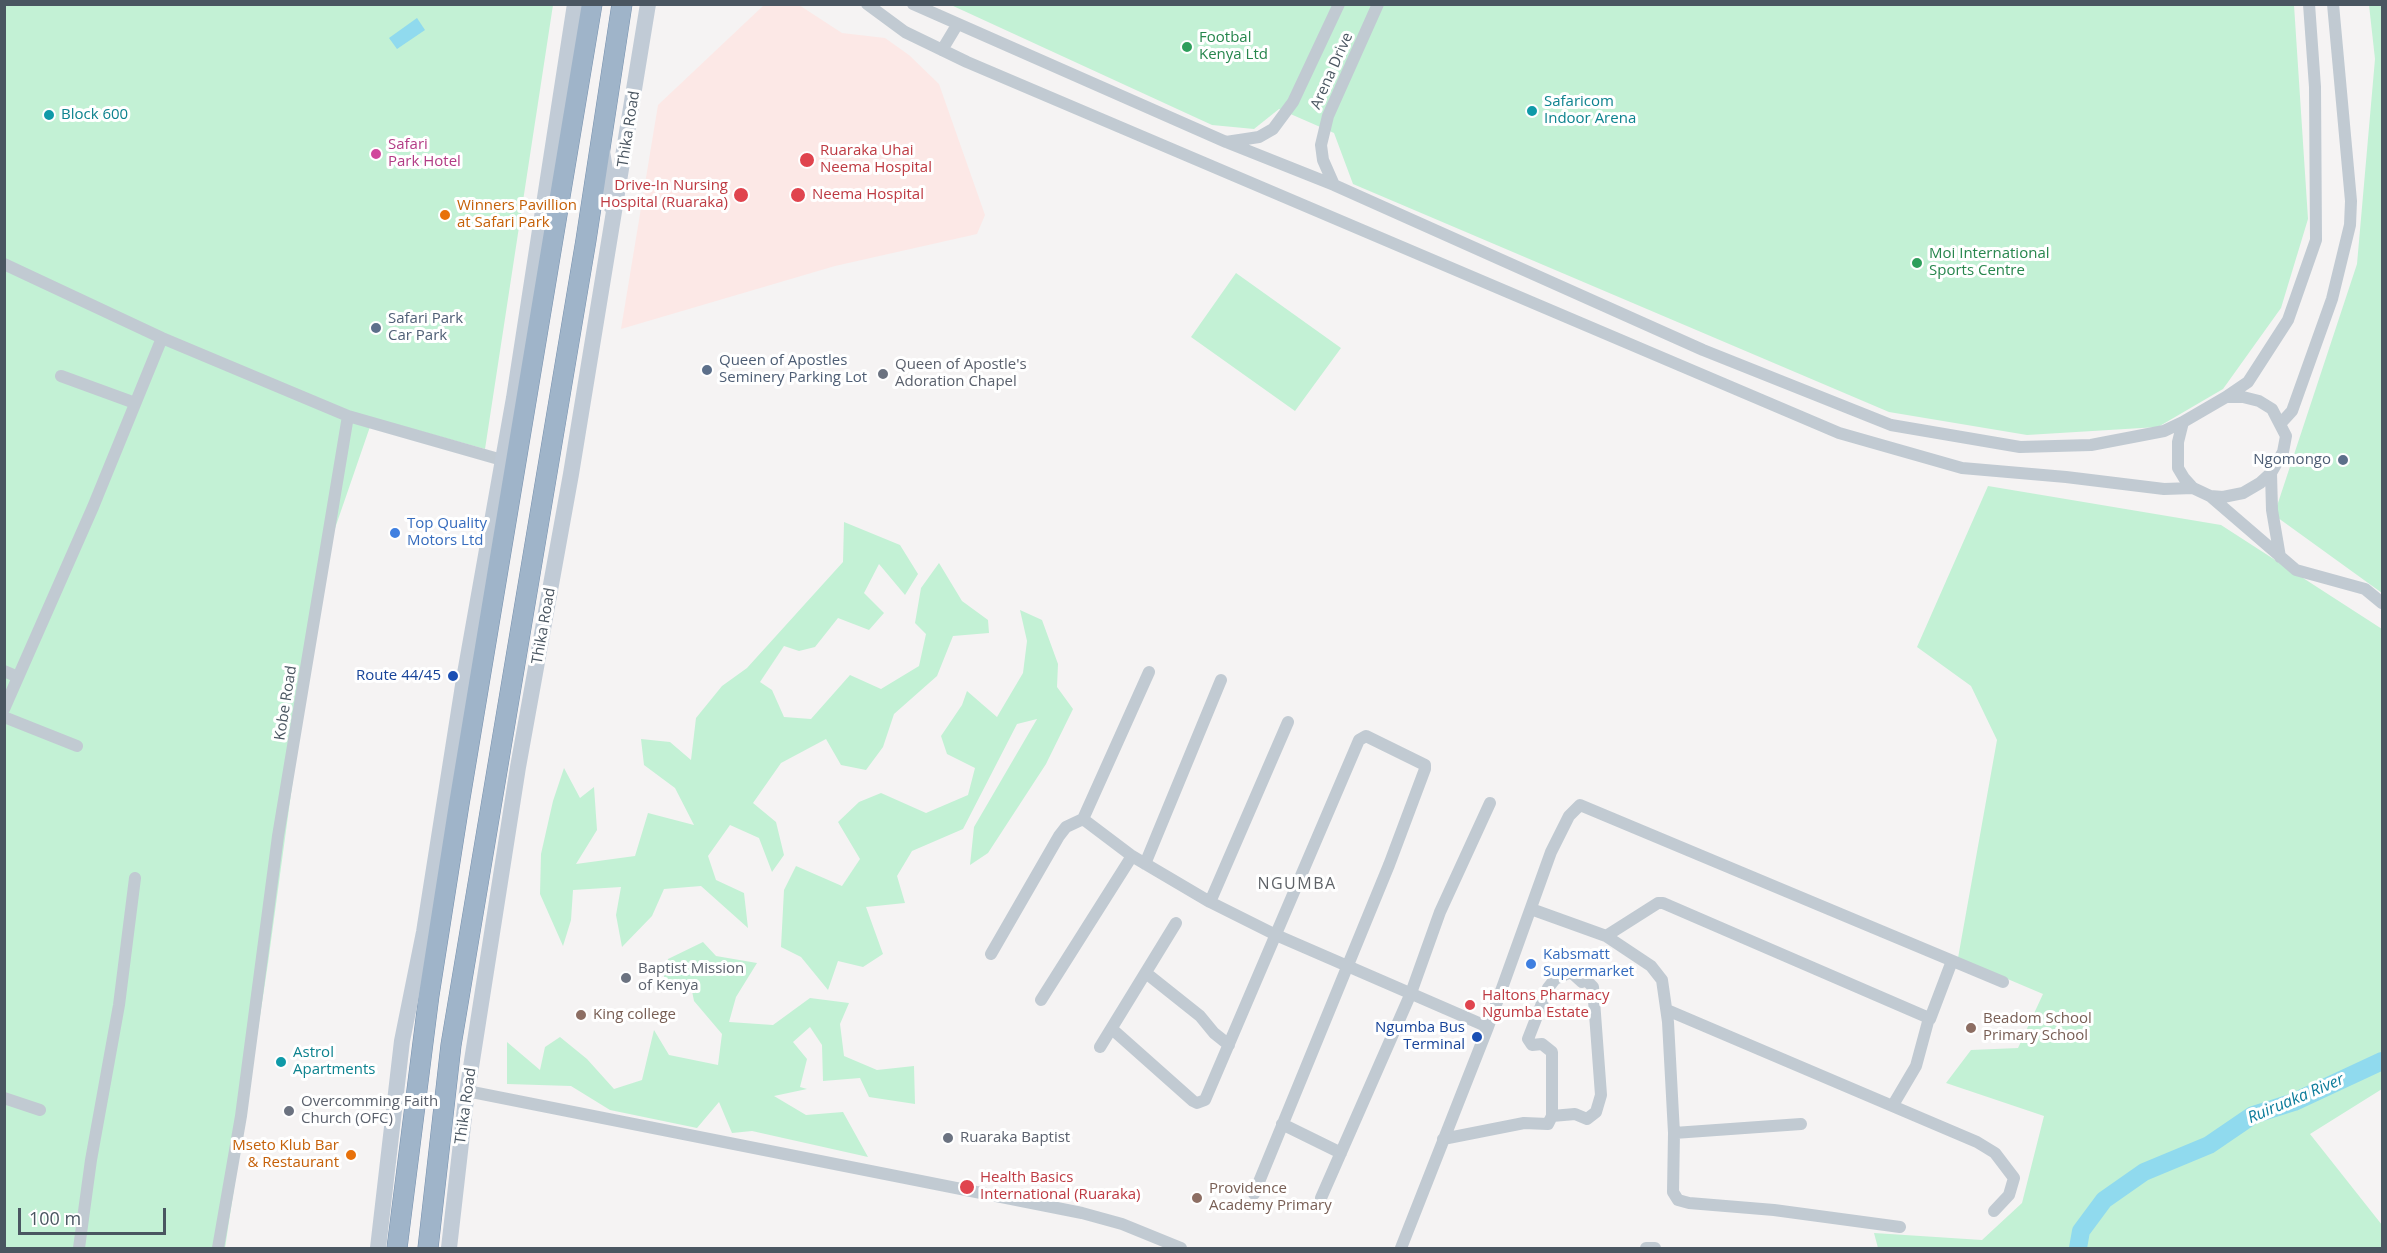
<!DOCTYPE html>
<style>
body{margin:0}
#map{position:relative;width:2387px;height:1253px;overflow:hidden;background:#f5f3f3;font-family:"Open Sans",sans-serif}
canvas{display:block}
.frame{position:absolute;inset:0;border:6px solid #4a5661;pointer-events:none}
.scale{position:absolute;left:18px;top:1208px;width:148px;height:27px;box-sizing:border-box;border:3px solid #4a5661;border-top:0;padding-left:8px;font-size:18px;line-height:21px;white-space:nowrap;color:#4a5661;-webkit-text-stroke:4px #fff;paint-order:stroke}
</style>
<div id="map">
<canvas width="2387" height="1253"></canvas>
<div class="frame"></div>
<div class="scale">100 m</div>
</div>
<script>
const c = document.querySelector('canvas').getContext('2d');
c.lineJoin = 'round';
function fill(path, color) {
  c.fillStyle = color;
  c.fill(path, 'evenodd');
}
function poly(rows) {
  const path = new Path2D();
  for (const r of rows) {
    path.moveTo(r[0], r[1]);
    for (let i = 2; i < r.length; i += 2) path.lineTo(r[i], r[i + 1]);
  }
  return path;
}
function strokePath(path, color, width, dash) {
  c.strokeStyle = color;
  c.lineWidth = width;
  c.lineCap = dash ? 'butt' : 'round';
  c.setLineDash(dash || []);
  c.stroke(path);
}
function write(font, color, halo, rows, align = 'center') {
  c.font = font + ' "Open Sans",sans-serif';
  c.lineWidth = 6;
  c.setLineDash([]);
  c.textBaseline = 'middle';
  c.strokeStyle = halo;
  c.fillStyle = color;
  for (const [text, x, y, turn = 0] of rows) {
    c.save();
    c.translate(x, y);
    c.rotate((+turn || 0) * Math.PI / 180);
    c.textAlign = isNaN(turn) ? turn : align;
    if (halo) c.strokeText(text, 0, 0);
    c.fillText(text, 0, 0);
    c.restore();
  }
}
const medical = poly([
 [764,5,799,5,842,33,885,38,909,55,939,84,985,215,977,234,835,266,621,329,658,105]
]);
const green = poly([
 [5,5,553,5,485,449,373,418,322,566,268,963,225,1248,5,1248],
 [951,5,2294,5,2308,219,2281,308,2223,389,2158,427,2027,435,1889,412,1353,184,1334,133,1279,109,1254,129,1212,125],
 [2369,5,2382,5,2382,593,2274,515,2357,264,2375,59],
 [1236,273,1341,348,1295,411,1191,337],
 [1988,486,2221,525,2382,629,2382,1089,2310,1134,2382,1225,2382,1248,1878,1248,1874,1233,1982,1240,2022,1203,2044,1116,1946,1083,1971,1050,2018,1048,2043,994,1958,958,1997,740,1971,686,1917,647],
 [844,522,900,545,918,574,905,595,879,564,864,593,884,613,869,630,838,618,815,647,799,651,784,646,760,682,772,690,784,717,811,719,850,675,881,689,919,666,926,634,915,623,921,588,939,563,962,601,988,620,989,633,953,636,937,676,894,714,883,747,866,770,841,765,826,739,781,763,753,803,776,822,784,855,772,872,759,838,730,825,708,856,716,880,744,893,748,928,701,886,664,889,652,916,622,947,616,915,621,887,573,890,571,920,563,946,540,894,541,854,553,801,564,768,580,798,594,787,597,830,576,864,635,856,648,813,694,825,675,788,644,765,641,739,670,742,691,760,696,718,722,686,747,668,843,562],
 [1020,610,1042,620,1058,664,1057,687,1073,709,1046,764,988,853,970,865,974,827,1037,719,1017,724,963,829,912,851,897,876,905,903,866,907,883,954,863,967,838,961,828,990,801,957,781,947,784,890,796,866,842,886,860,859,838,822,859,802,881,793,926,813,968,795,975,768,947,754,941,736,962,705,967,691,997,717,1023,673,1027,641],
 [703,942,716,956,757,963,736,997,729,1022,773,1025,810,998,849,1003,840,1024,844,1056,877,1070,914,1066,915,1104,869,1097,860,1078,823,1081,822,1045,810,1027,793,1042,807,1059,800,1087,807,1089,774,1096,806,1115,843,1112,868,1157,752,1131,732,1133,719,1102,697,1128,610,1110,571,1086,507,1084,507,1042,540,1070,545,1047,560,1037,587,1059,614,1089,642,1080,654,1030,669,1055,718,1065,722,1034,694,1001,690,981,661,990,668,959]
]);
const water = poly([
 [417,18,425,30,397,49,389,38]
]);
const river = poly([
 [2078,1248,2081,1231,2104,1200,2144,1172,2209,1145,2253,1115,2294,1102,2382,1061]
]);
const minor = poly([
 [867,4,905,32,967,62,1839,433,1962,468,2066,477,2164,489,2193,488],
 [913,4,1226,142,1334,185,1703,350,1891,425,2020,447,2091,445,2164,431,2183,422],
 [942,50,957,25],
 [1226,142,1259,137,1273,129,1293,102,1339,4],
 [1334,185,1323,160,1321,145,1328,116,1378,4],
 [4,264,162,338,348,416,502,460],
 [61,376,135,403],
 [2226,397,2248,382,2288,320,2316,240,2315,87,2309,4],
 [2226,397,2243,397,2259,401,2272,409,2286,436,2283,452,2271,473,2260,483,2243,493,2223,497,2210,496,2193,488,2184,478,2178,468,2178,442,2183,422,2226,397],
 [2281,423,2292,411,2332,299,2350,225,2351,201,2333,4],
 [2271,473,2272,510,2280,557],
 [2210,496,2296,570,2365,589,2382,603],
 [4,671,18,677],
 [4,709,93,507,162,338],
 [4,717,77,746],
 [1083,819,1132,856,1210,902,1276,935,1488,1027],
 [1145,864,1221,680],
 [1210,902,1288,722],
 [1531,909,1606,936,1651,966,1662,980,1668,1022,1674,1133,1673,1192,1678,1200,1689,1203,1774,1210,1900,1227],
 [1606,936,1658,903,1663,903,1929,1018,1916,1066,1893,1105],
 [991,954,1059,836,1066,827,1083,819,1149,672],
 [1146,973,1200,1016,1214,1033,1229,1045],
 [1041,1000,1132,856],
 [1667,1010,1977,1142,1995,1153,2014,1178,2009,1195,1994,1211],
 [1930,1019,1952,961],
 [1112,1029,1193,1101,1197,1103,1205,1100,1359,740,1366,736,1425,765,1425,769,1389,865,1254,1194],
 [1100,1047,1176,923],
 [467,1091,1082,1213,1122,1224,1181,1248],
 [4,1098,40,1110],
 [1282,1124,1341,1153],
 [1674,1133,1801,1124],
 [1443,1139,1524,1123,1548,1124,1552,1116,1552,1052,1542,1044,1532,1045,1528,1039,1548,988,1555,979,1571,972,1582,982,1585,979,1593,987,1601,1095,1596,1112,1587,1119,1575,1114,1552,1116],
 [1321,1198,1411,993,1440,912,1490,803],
 [79,1248,91,1160,119,1005,135,878],
 [218,1248,241,1116,278,836,348,416],
 [1401,1248,1488,1027,1551,852,1569,816,1580,805,2003,982],
 [1646,1248,1655,1248]
]);
const secondary = poly([
 [602,151,611,206],
 [378,1248,402,1041,424,932,464,679,514,398,575,4],
 [449,1248,466,1099,518,767,571,474,648,4]
]);
const trunk = poly([
 [397,1248,429,995,459,804,592,4],
 [428,1248,451,1045,586,240,622,4]
]);
const markers = [
 [1187,47,6,"#2e9e5b"],
 [1532,111,6,"#0f9aa8"],
 [49,115,6,"#0f9aa8"],
 [376,154,6,"#d1479c"],
 [807,160,8,"#e0444e"],
 [741,195,8,"#e0444e"],
 [798,195,8,"#e0444e"],
 [445,215,6,"#e8710a"],
 [1917,263,6,"#2e9e5b"],
 [376,328,6,"#5c6f8a"],
 [707,370,6,"#5c6f8a"],
 [883,374,6,"#6b7280"],
 [2343,460,6,"#5c6f8a"],
 [395,533,6,"#3f7fe0"],
 [453,676,6,"#1a4fb4"],
 [1531,964,6,"#3f7fe0"],
 [626,978,6,"#6b7280"],
 [1470,1005,6,"#e0444e"],
 [581,1015,6,"#8d6e63"],
 [1971,1028,6,"#8d6e63"],
 [1477,1037,6,"#1a4fb4"],
 [281,1062,6,"#0f9aa8"],
 [289,1111,6,"#6b7280"],
 [948,1138,6,"#6b7280"],
 [351,1155,6,"#e8710a"],
 [967,1187,8,"#e0444e"],
 [1197,1198,6,"#8d6e63"]
];
const leisureNames = [
 ["Footbal",1199,38],
 ["Kenya Ltd",1199,55],
 ["Moi International",1929,254],
 ["Sports Centre",1929,271]
];
const streetNames = [
 ["Arena Drive",1332,71,-66],
 ["Thika Road",629,129,-81],
 ["Thika Road",544,626,-80],
 ["Kobe Road",286,703,-81],
 ["Thika Road",466,1106,-82]
];
const cultureNames = [
 ["Safaricom",1544,102],
 ["Indoor Arena",1544,119],
 ["Block 600",61,115],
 ["Astrol",293,1053],
 ["Apartments",293,1070]
];
const hotelNames = [
 ["Safari",388,145],
 ["Park Hotel",388,162]
];
const healthNames = [
 ["Ruaraka Uhai",820,151],
 ["Neema Hospital",820,168],
 ["Drive-In Nursing",728,186,"right"],
 ["Hospital (Ruaraka)",728,203,"right"],
 ["Neema Hospital",812,195],
 ["Haltons Pharmacy",1482,996],
 ["Ngumba Estate",1482,1013],
 ["Health Basics",980,1178],
 ["International (Ruaraka)",980,1195]
];
const foodNames = [
 ["Winners Pavillion",457,206],
 ["at Safari Park",457,223],
 ["Mseto Klub Bar",339,1146,"right"],
 ["& Restaurant",339,1163,"right"]
];
const serviceNames = [
 ["Safari Park",388,319],
 ["Car Park",388,336],
 ["Queen of Apostles",719,361],
 ["Seminery Parking Lot",719,378],
 ["Ngomongo",2331,460,"right"]
];
const worshipNames = [
 ["Queen of Apostle's",895,365],
 ["Adoration Chapel",895,382],
 ["Baptist Mission",638,969],
 ["of Kenya",638,986],
 ["Overcomming Faith",301,1102],
 ["Church (OFC)",301,1119],
 ["Ruaraka Baptist",960,1138]
];
const shopNames = [
 ["Top Quality",407,524],
 ["Motors Ltd",407,541],
 ["Kabsmatt",1543,955],
 ["Supermarket",1543,972]
];
const transitNames = [
 ["Route 44/45",441,676],
 ["Ngumba Bus",1465,1028],
 ["Terminal",1465,1045]
];
const educationNames = [
 ["King college",593,1015],
 ["Beadom School",1983,1019],
 ["Primary School",1983,1036],
 ["Providence",1209,1189],
 ["Academy Primary",1209,1206]
];
const neighbourhoodNames = [
 ["NGUMBA",1297,884]
];
const waterNames = [
 ["Ruiruaka River",2296,1099,-23]
];
fill(medical, '#fce8e6');
fill(green, '#c3f1d5');
fill(water, '#90daee');
strokePath(river, '#90daee', 18);
strokePath(trunk, '#7690ad', 21);
strokePath(minor, '#c1cad2', 12);
strokePath(secondary, '#c1cbd6', 16);
strokePath(trunk, '#9fb4c9', 20);
for (const [x, y, r, color] of markers) {
  const dot = new Path2D();
  dot.arc(x, y, r, 0, 2 * Math.PI);
  c.fillStyle = color;
  c.fill(dot);
  strokePath(dot, '#fff', 2);
}
write('15px', '#27864d', '#fff', leisureNames, 'left');
write('15px', '#4a5661', '#fff', streetNames);
write('15px', '#0d838f', '#fff', cultureNames, 'left');
write('15px', '#b23c85', '#fff', hotelNames, 'left');
write('15px', '#be3a42', '#fff', healthNames, 'left');
write('15px', '#c56008', '#fff', foodNames, 'left');
write('15px', '#4e5e75', '#fff', serviceNames, 'left');
write('15px', '#5b616d', '#fff', worshipNames, 'left');
write('15px', '#366cbe', '#fff', shopNames, 'left');
write('15px', '#164399', '#fff', transitNames, 'right');
write('15px', '#785e54', '#fff', educationNames, 'left');
c.letterSpacing = '1.5px';
write('16px', '#5f6368', '#fff', neighbourhoodNames);
c.letterSpacing = '0px';
write('italic 16px', '#0c7c9b', '#fff', waterNames);
</script>
